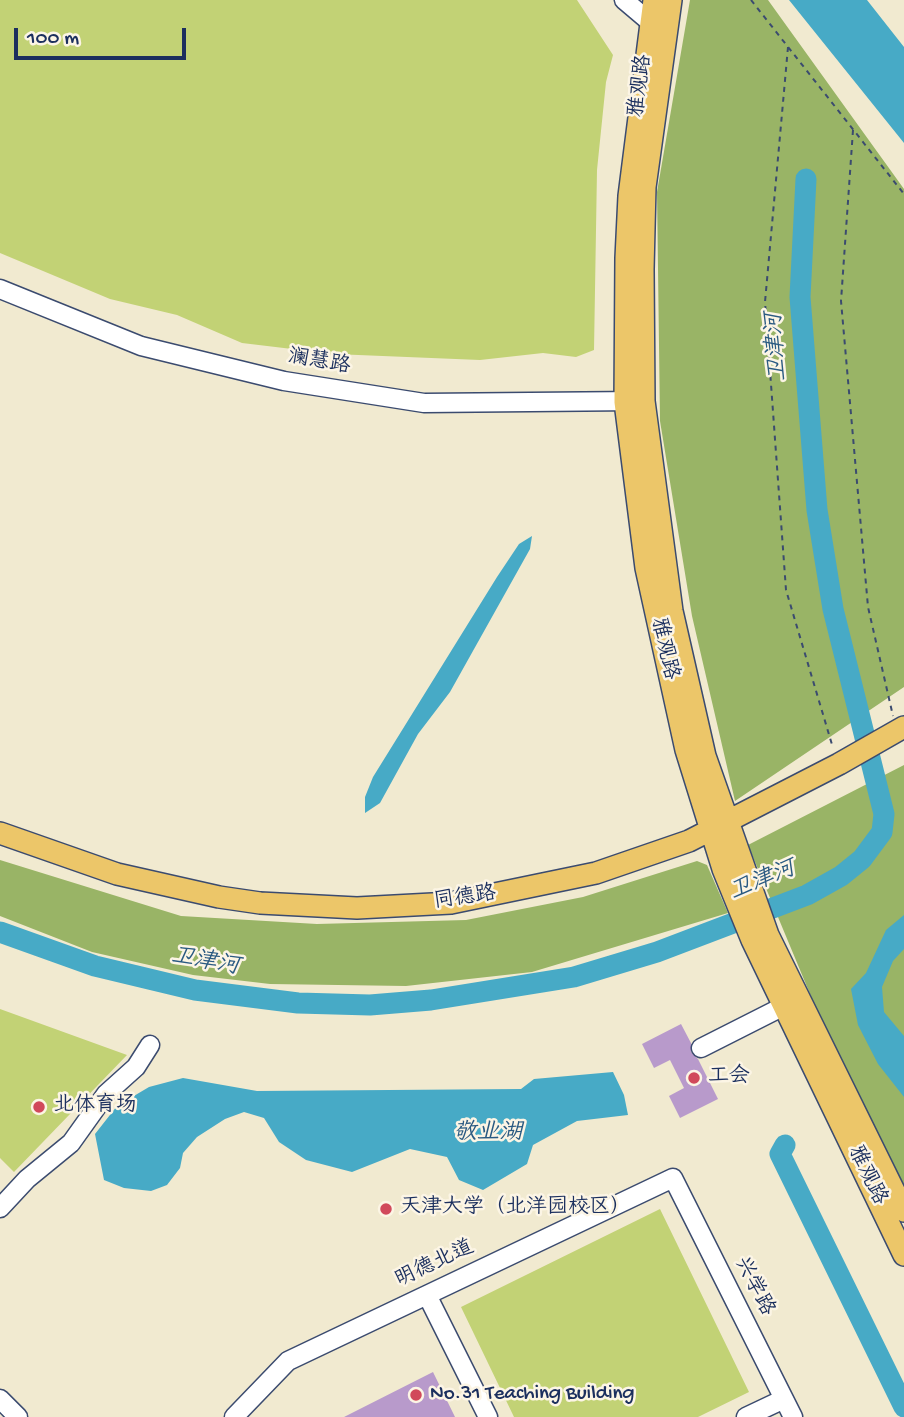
<!DOCTYPE html>
<meta charset="utf-8">
<style>
body{margin:0}
#map{position:relative;width:904px;height:1417px;overflow:hidden;background:#f1ead0;font-family:"Gochi Hand",sans-serif}
canvas{display:block}
.scale{position:absolute;left:14px;top:28px;width:172px;height:32px;box-sizing:border-box;border:4px solid #1b2f5e;border-top:0;padding-left:9px;font-size:21px;line-height:24px;white-space:nowrap;color:#1b2f5e;-webkit-text-stroke:5px #fcf5e5;paint-order:stroke}
</style>
<div id="map">
<canvas width="904" height="1417"></canvas>
<div class="scale">100 m</div>
</div>
<script>
const c = document.querySelector('canvas').getContext('2d');
c.lineJoin = 'round';
function fill(path, color) {
  c.fillStyle = color;
  c.fill(path, 'evenodd');
}
function poly(rows) {
  const path = new Path2D();
  for (const r of rows) {
    path.moveTo(r[0], r[1]);
    for (let i = 2; i < r.length; i += 2) path.lineTo(r[i], r[i + 1]);
  }
  return path;
}
function strokePath(path, color, width, dash) {
  c.strokeStyle = color;
  c.lineWidth = width;
  c.lineCap = dash ? 'butt' : 'round';
  c.setLineDash(dash || []);
  c.stroke(path);
}
function write(font, color, halo, rows, align = 'center') {
  c.font = font + ' "Gochi Hand","LXGW WenKai TC",sans-serif';
  c.lineWidth = 5;
  c.setLineDash([]);
  c.textBaseline = 'middle';
  c.strokeStyle = halo;
  c.fillStyle = color;
  for (const [text, x, y, turn = 0] of rows) {
    c.save();
    c.translate(x, y);
    c.rotate((+turn || 0) * Math.PI / 180);
    c.textAlign = isNaN(turn) ? turn : align;
    if (halo) c.strokeText(text, 0, 0);
    c.fillText(text, 0, 0);
    c.restore();
  }
}
const green = poly([
 [0,0,577,0,613,55,606,82,597,170,594,350,576,357,543,353,480,360,334,354,242,343,177,315,110,299,0,253],
 [0,1009,127,1055,14,1172,0,1158],
 [660,1209,749,1392,698,1417,514,1417,461,1307]
]);
const forest = poly([
 [690,0,768,0,904,189,904,687,735,801,692,616,660,421,657,192],
 [904,765,904,1185,820,1018,748,845],
 [0,860,181,916,317,924,466,920,583,897,697,861,707,865,728,913,532,972,406,986,270,984,193,975,92,952,0,916]
]);
const water = poly([
 [789,0,867,0,904,47,904,143],
 [532,536,530,549,450,692,418,734,380,803,365,813,365,797,373,777,497,577,519,544],
 [904,915,904,949,893,961,882,987,884,1012,904,1036,904,1097,878,1064,858,1025,851,989,866,973,886,930],
 [613,1072,624,1095,628,1115,577,1121,533,1145,527,1164,483,1190,459,1180,447,1157,410,1149,352,1172,306,1160,279,1142,264,1118,244,1112,225,1119,197,1137,183,1153,180,1168,167,1185,151,1191,124,1188,104,1180,95,1134,117,1106,149,1087,183,1078,257,1091,521,1089,534,1079]
]);
const river = poly([
 [0,932,95,966,195,990,298,1003,370,1005,431,1000,574,977,657,952,807,895,841,876,862,859,882,832,884,814,833,609,817,510,800,297,806,179],
 [785,1145,780,1154,904,1407]
]);
const building = poly([
 [681,1024,691,1043,691,1052,698,1059,718,1099,680,1118,669,1096,684,1088,670,1060,654,1068,642,1044],
 [433,1372,455,1417,344,1417]
]);
const path = poly([
 [751,0,904,194],
 [788,47,765,302,786,590,833,748],
 [853,130,841,301,868,607,893,716]
]);
const minor = poly([
 [624,0,650,22,661,25],
 [0,289,141,346,284,381,424,403,637,401],
 [701,1048,784,1006],
 [0,1208,27,1179,71,1143,106,1094,136,1067,150,1045],
 [427,1295,488,1417],
 [0,1399,18,1417],
 [234,1417,288,1361,673,1178,793,1417],
 [746,1417,784,1399]
]);
const major = poly([
 [654,0,629,196,626,258,625,402,646,568,686,750,723,869,752,940,904,1255],
 [671,0,645,187,643,269,644,401,672,611,705,756,768,935,904,1211],
 [0,833,117,874,219,897,260,903,357,908,451,903,596,873,689,841,839,764,904,727]
]);
const markers = [
 [694,1078,7,"#d1495b"],
 [39,1107,7,"#d1495b"],
 [386,1209,7,"#d1495b"],
 [416,1395,7,"#d1495b"]
];
const streetNames = [
 ["雅观路",642,86,-83],
 ["澜慧路",319,363,10],
 ["雅观路",663,649,77],
 ["同德路",465,899,-8],
 ["雅观路",866,1176,64],
 ["明德北道",435,1265,-25],
 ["兴学路",753,1287,63]
];
const poiNames = [
 ["工会",708,1078],
 ["北体育场",53,1107],
 ["天津大学（北洋园校区）",400,1209],
 ["No.31 Teaching Building",430,1395]
];
const waterNames = [
 ["卫津河",778,347,-94],
 ["卫津河",763,882,-22],
 ["卫津河",205,963,10],
 ["敬业湖",488,1134]
];
fill(green, '#c2d275');
fill(forest, '#99b466');
fill(water, '#47aac6');
strokePath(river, '#47aac6', 21);
fill(building, '#b89acb');
strokePath(minor, '#3b4b6f', 21);
strokePath(major, '#3b4b6f', 24);
strokePath(path, '#3b4b6f', 2, [5, 5]);
strokePath(minor, '#fff', 18);
strokePath(major, '#ecc669', 21);
for (const [x, y, r, color] of markers) {
  const dot = new Path2D();
  dot.arc(x, y, r, 0, 2 * Math.PI);
  c.fillStyle = color;
  c.fill(dot);
  strokePath(dot, '#fcf5e5', 2.5);
}
write('21px', '#1b2f5e', '#fcf5e5', streetNames);
write('21px', '#1b2f5e', '#fcf5e5', poiNames, 'left');
write('italic 23px', '#2a5a82', '#fcf5e5', waterNames);
</script>
